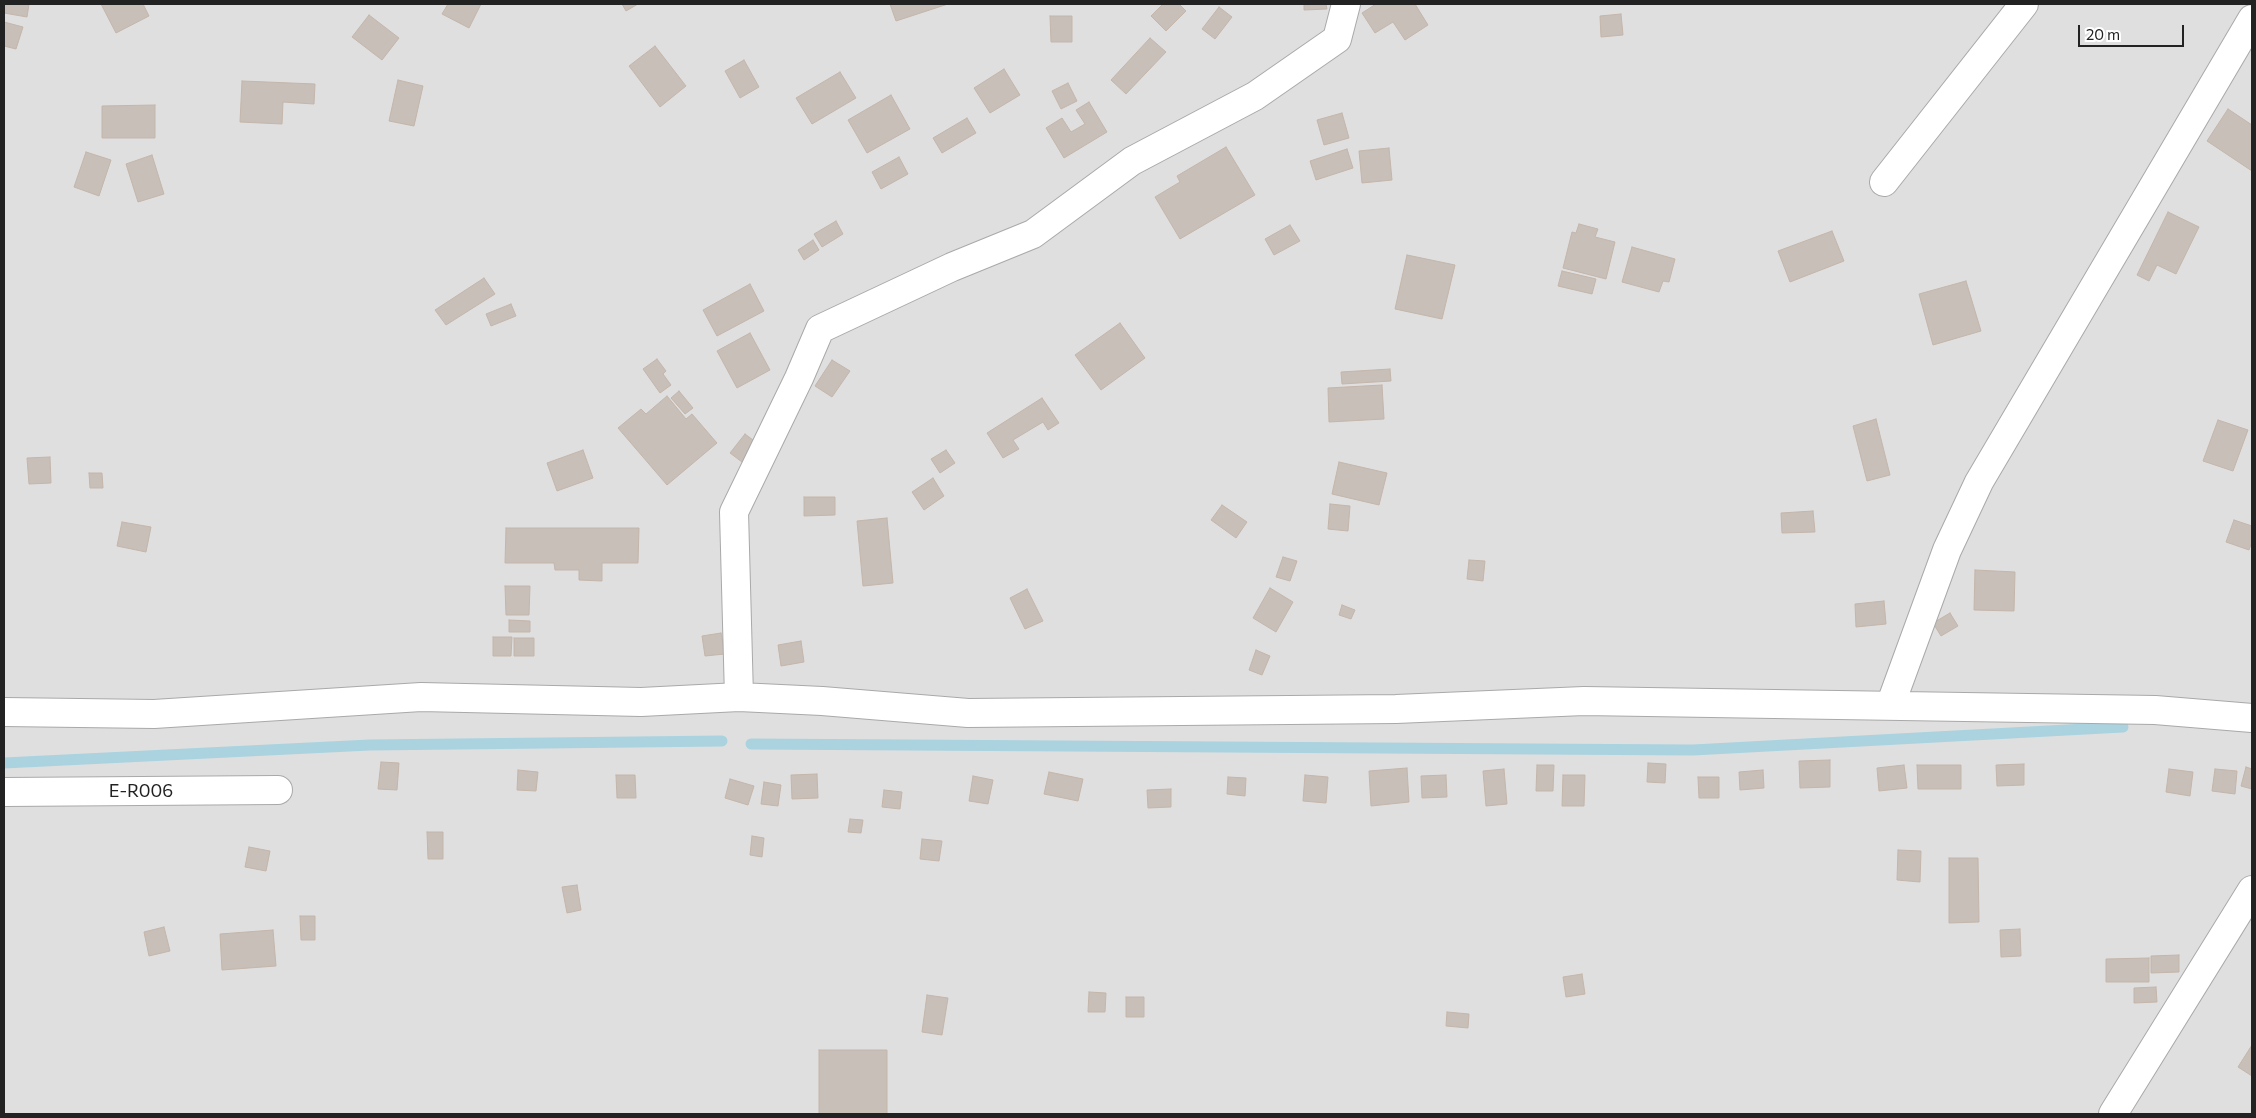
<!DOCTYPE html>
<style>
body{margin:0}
#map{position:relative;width:2256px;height:1118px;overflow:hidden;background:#f2efe9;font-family:Commissioner,sans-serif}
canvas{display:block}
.frame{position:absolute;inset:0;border:5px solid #222;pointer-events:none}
.scale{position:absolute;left:2078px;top:25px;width:106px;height:22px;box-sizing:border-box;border:2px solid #222;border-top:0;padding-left:6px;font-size:15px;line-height:18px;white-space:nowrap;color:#222;-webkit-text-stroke:4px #fff;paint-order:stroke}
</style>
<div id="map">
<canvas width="2256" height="1118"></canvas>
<div class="frame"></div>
<div class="scale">20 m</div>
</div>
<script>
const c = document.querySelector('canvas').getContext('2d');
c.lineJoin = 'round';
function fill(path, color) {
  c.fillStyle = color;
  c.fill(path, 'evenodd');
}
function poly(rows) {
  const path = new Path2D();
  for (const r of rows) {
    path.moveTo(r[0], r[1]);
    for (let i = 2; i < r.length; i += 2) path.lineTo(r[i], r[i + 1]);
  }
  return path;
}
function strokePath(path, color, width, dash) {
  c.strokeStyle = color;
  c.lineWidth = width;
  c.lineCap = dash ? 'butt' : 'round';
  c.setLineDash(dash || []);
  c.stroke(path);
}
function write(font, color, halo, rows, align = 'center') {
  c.font = font + ' Commissioner,sans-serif';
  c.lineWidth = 4;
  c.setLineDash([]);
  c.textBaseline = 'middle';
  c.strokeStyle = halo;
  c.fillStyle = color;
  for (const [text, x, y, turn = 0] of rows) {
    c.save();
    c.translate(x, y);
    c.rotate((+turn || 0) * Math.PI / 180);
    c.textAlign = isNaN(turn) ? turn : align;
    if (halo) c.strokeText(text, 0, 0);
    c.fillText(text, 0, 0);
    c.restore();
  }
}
const residential = poly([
 [4,4,2252,4,2252,1114,4,1114]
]);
const stream = poly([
 [751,744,1693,750,2123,727],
 [4,763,370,745,722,741]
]);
const building = poly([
 [4,4,29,4,27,17,4,13,4,4],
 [101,4,143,4,149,16,116,33,101,4],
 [448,4,481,4,469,28,442,14,448,4],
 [622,4,638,4,626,11,622,4],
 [890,4,948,4,896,21,890,4],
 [1163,4,1179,4,1186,11,1166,31,1151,16,1163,4],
 [1304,4,1326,4,1327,9,1304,10,1304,4],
 [1376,4,1415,4,1428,25,1405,40,1393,22,1375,33,1362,13,1376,4],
 [1219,7,1232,17,1215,39,1202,29,1219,7],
 [1621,14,1623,35,1601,37,1600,16,1621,14],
 [369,15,399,38,382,60,352,37,369,15],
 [1050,16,1072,16,1072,42,1051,42,1050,16],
 [4,22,23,27,16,49,4,46,4,22],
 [1150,38,1166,52,1126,94,1111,80,1150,38],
 [655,46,686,86,660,107,629,66,655,46],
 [744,60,759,87,740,98,725,71,744,60],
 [1004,69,1020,95,990,113,974,88,1004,69],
 [840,72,856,98,812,124,796,98,840,72],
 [398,80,423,86,414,126,389,121,398,80],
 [242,81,315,84,314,104,283,102,282,124,240,122,242,81],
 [1068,83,1077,101,1061,109,1052,91,1068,83],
 [891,95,910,129,867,153,848,120,891,95],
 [1089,102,1107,132,1064,158,1046,128,1062,118,1071,132,1085,124,1076,110,1089,102],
 [155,105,155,138,102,138,102,106,155,105],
 [2228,109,2252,125,2252,171,2207,141,2228,109],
 [1342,113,1349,138,1324,145,1317,120,1342,113],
 [967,118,976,133,942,153,933,138,967,118],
 [1226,147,1255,195,1180,239,1155,197,1180,182,1177,176,1226,147],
 [1389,148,1392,180,1362,183,1359,151,1389,148],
 [1347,149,1353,168,1316,180,1310,161,1347,149],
 [86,152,111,160,99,196,74,187,86,152],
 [152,155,164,194,138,202,126,164,152,155],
 [899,157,908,174,881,189,872,172,899,157],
 [2168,212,2199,227,2176,274,2157,265,2149,281,2137,275,2168,212],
 [836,221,843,234,822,247,814,234,836,221],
 [1579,224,1598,229,1595,237,1615,242,1606,279,1563,268,1572,232,1576,233,1579,224],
 [1290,225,1300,241,1274,255,1265,239,1290,225],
 [1832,231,1844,261,1790,282,1778,251,1832,231],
 [813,240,819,250,804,260,798,250,813,240],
 [1632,247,1675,259,1669,282,1663,281,1659,292,1622,282,1632,247],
 [1407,255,1455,265,1442,319,1395,309,1407,255],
 [1562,271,1596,279,1592,294,1558,286,1562,271],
 [484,278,495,294,446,325,435,310,484,278],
 [1966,281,1981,331,1933,345,1919,294,1966,281],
 [750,284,764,311,717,336,703,310,750,284],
 [511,304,516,316,491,326,486,314,511,304],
 [1120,323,1145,358,1101,390,1075,355,1120,323],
 [750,333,770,370,737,388,717,351,750,333],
 [657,359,666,371,663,374,671,385,660,393,643,369,657,359],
 [832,360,850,371,832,397,815,386,832,360],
 [1390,369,1391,381,1342,384,1341,372,1390,369],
 [1382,385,1384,419,1329,422,1328,388,1382,385],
 [679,391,693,408,685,414,671,398,679,391],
 [667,396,686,419,692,414,717,443,667,485,618,428,641,409,646,414,667,396],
 [1042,398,1059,423,1048,430,1043,422,1013,440,1019,449,1003,458,987,433,1042,398],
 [1876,419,1890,475,1867,481,1853,426,1876,419],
 [2218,420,2248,430,2233,471,2203,461,2218,420],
 [745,434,757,443,742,462,730,453,745,434],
 [583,450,593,478,557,491,547,463,583,450],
 [946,450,955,463,940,473,931,459,946,450],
 [50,457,51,483,29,484,27,458,50,457],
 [1339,462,1387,473,1379,505,1332,494,1339,462],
 [89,473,102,473,103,488,90,488,89,473],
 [933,478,944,496,924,510,912,492,933,478],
 [804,497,835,497,835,515,804,516,804,497],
 [1330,504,1350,506,1348,531,1328,529,1330,504],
 [1222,505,1247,522,1236,538,1211,520,1222,505],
 [1813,511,1815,532,1782,533,1781,513,1813,511],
 [887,518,893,583,863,586,857,521,887,518],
 [2234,520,2252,526,2252,542,2249,550,2226,542,2234,520],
 [122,522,151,527,146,552,117,546,122,522],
 [506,528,639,528,638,563,602,563,602,581,579,580,579,570,555,570,554,563,505,563,506,528],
 [1283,557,1297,561,1290,581,1276,577,1283,557],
 [1469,560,1485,561,1483,581,1467,579,1469,560],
 [1975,570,2015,572,2014,611,1974,610,1975,570],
 [505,586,530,586,529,615,506,615,505,586],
 [1270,588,1293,602,1276,632,1253,618,1270,588],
 [1027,589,1043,621,1025,629,1010,598,1027,589],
 [1884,601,1886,624,1856,627,1855,604,1884,601],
 [1342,605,1355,610,1351,619,1339,615,1342,605],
 [1950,613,1958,626,1941,636,1933,623,1950,613],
 [509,620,530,621,530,632,509,632,509,620],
 [721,633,725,654,705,656,702,636,721,633],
 [493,637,512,637,511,656,493,656,493,637],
 [514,638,534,638,534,656,514,656,514,638],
 [801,641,804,662,781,666,778,645,801,641],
 [1256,650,1270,656,1262,675,1249,670,1256,650],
 [1830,760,1830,787,1800,788,1799,761,1830,760],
 [381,762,399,763,397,790,378,789,381,762],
 [1648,763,1666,764,1665,783,1647,782,1648,763],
 [2024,764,2024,785,1997,786,1996,765,2024,764],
 [1537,765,1554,765,1553,791,1536,791,1537,765],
 [1904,765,1907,788,1879,791,1877,768,1904,765],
 [1917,765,1961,765,1961,789,1918,789,1917,765],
 [2246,767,2252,769,2252,789,2241,786,2246,767],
 [1407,768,1409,802,1371,806,1369,771,1407,768],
 [1504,769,1507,804,1486,806,1483,771,1504,769],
 [2169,769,2193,772,2190,796,2166,792,2169,769],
 [2215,769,2237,771,2235,794,2212,791,2215,769],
 [518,770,538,772,536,791,517,790,518,770],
 [1763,770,1764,788,1740,790,1739,772,1763,770],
 [1049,772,1083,779,1078,801,1044,794,1049,772],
 [817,774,818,798,792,799,791,775,817,774],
 [616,775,635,775,636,798,617,798,616,775],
 [1305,775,1328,777,1326,803,1303,801,1305,775],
 [1446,775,1447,797,1422,798,1421,776,1446,775],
 [1563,775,1585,775,1584,806,1562,806,1563,775],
 [973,776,993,780,988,804,969,801,973,776],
 [1228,777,1246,778,1245,796,1227,794,1228,777],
 [1698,777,1719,777,1719,798,1699,798,1698,777],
 [730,779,754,786,748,805,725,798,730,779],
 [764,782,781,785,778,806,761,804,764,782],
 [1171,789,1171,807,1148,808,1147,790,1171,789],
 [884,790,902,792,900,809,882,807,884,790],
 [850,819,863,820,861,833,848,832,850,819],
 [427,832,443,832,443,859,428,859,427,832],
 [752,836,764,838,762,857,750,855,752,836],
 [922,839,942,841,939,861,920,859,922,839],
 [249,847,270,851,266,871,245,867,249,847],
 [1898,850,1921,851,1920,882,1897,880,1898,850],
 [1949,858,1978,858,1979,922,1949,923,1949,858],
 [577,885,581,910,567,913,562,887,577,885],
 [300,916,315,916,315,940,301,940,300,916],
 [164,927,170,951,149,956,144,932,164,927],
 [2020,929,2021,956,2001,957,2000,930,2020,929],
 [273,930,276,966,222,970,220,934,273,930],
 [2179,955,2179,972,2151,973,2151,956,2179,955],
 [2149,958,2149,982,2106,982,2106,959,2149,958],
 [1582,974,1585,994,1566,997,1563,977,1582,974],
 [2156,987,2157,1002,2134,1003,2134,988,2156,987],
 [1089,992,1106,993,1105,1012,1088,1012,1089,992],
 [927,995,948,998,942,1035,922,1032,927,995],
 [1126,997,1144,997,1144,1017,1126,1017,1126,997],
 [1447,1012,1469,1014,1468,1028,1446,1026,1447,1012],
 [2252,1045,2252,1076,2238,1067,2252,1045],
 [819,1050,887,1050,887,1114,819,1114,819,1050]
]);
const minor = poly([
 [1884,182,2024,4],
 [739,697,734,512,799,378,820,329,952,267,1033,234,1132,161,1255,96,1337,39,1346,4],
 [1890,706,1947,550,1979,482,2252,19],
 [4,712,154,714,421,697,641,702,739,697,822,701,968,713,1396,709,1584,701,2155,710,2252,718],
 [4,792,278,790],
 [2113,1114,2252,890]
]);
const streetNames = [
 ["E-R006",141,791]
];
fill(residential, '#e0dfdf');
strokePath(stream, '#aad3df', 11);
fill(building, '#c7bfb8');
strokePath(building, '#c4b6ab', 1);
strokePath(minor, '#a9a9a9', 30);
strokePath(minor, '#fff', 28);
write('18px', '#222', '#fff', streetNames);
</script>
